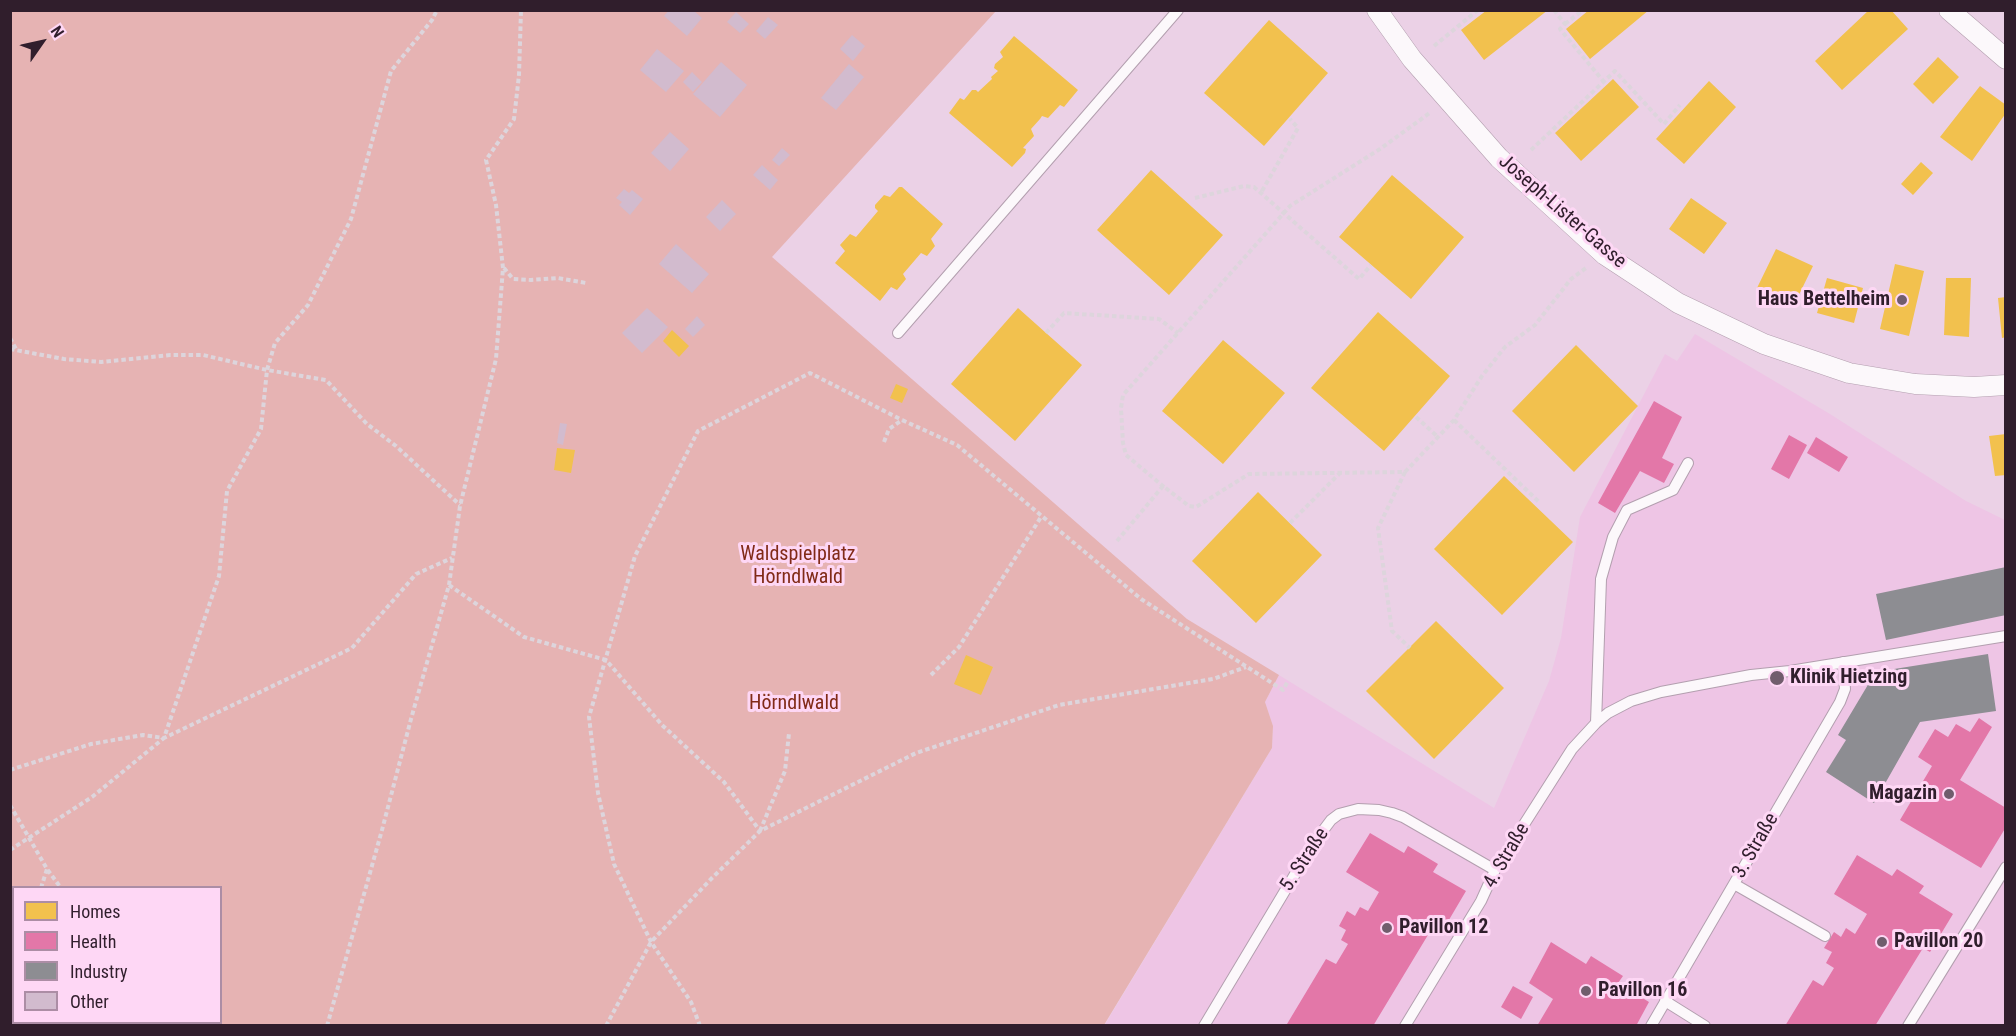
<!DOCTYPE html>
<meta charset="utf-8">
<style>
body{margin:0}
#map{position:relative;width:2016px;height:1036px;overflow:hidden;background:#ebd1e6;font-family:"Roboto Condensed",sans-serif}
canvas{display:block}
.frame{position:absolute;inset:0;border:12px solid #301e2c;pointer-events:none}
.legend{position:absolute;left:12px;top:886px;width:210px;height:138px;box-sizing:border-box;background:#fed7f5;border:2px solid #ac8da5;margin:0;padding:8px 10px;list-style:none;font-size:18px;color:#301e2c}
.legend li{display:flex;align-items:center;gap:12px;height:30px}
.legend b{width:30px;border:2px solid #ac8da5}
.north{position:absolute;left:12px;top:12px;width:60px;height:60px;-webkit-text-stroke:4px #fed7f5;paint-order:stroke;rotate:56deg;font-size:16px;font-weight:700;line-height:24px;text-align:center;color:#301e2c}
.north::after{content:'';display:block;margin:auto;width:21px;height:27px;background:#301e2c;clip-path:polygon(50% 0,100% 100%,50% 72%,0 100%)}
</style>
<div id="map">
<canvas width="2016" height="1036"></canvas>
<div class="frame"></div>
<ul class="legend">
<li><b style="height:16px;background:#f2c14e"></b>Homes</li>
<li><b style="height:16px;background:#e377a8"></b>Health</li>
<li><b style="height:16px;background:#8d8d92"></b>Industry</li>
<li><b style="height:16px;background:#d2bbce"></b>Other</li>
</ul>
<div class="north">N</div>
</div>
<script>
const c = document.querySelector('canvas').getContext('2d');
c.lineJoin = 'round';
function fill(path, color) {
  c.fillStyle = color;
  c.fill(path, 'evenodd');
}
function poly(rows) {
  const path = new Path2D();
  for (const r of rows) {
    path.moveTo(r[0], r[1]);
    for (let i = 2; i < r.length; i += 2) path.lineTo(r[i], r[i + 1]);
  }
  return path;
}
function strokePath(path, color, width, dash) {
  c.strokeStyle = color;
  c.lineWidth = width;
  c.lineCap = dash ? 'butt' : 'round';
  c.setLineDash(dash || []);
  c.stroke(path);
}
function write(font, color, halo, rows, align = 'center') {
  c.font = font + ' "Roboto Condensed",sans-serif';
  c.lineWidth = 6;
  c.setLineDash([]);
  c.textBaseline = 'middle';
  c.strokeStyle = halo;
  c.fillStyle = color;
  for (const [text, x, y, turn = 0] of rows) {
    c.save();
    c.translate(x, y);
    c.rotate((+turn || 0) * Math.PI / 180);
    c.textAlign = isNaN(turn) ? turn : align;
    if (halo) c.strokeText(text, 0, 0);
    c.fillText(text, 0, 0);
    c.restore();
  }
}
const built = poly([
 [1695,334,1830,414,1966,501,2005,520,2005,1025,1104,1026,1272,748,1273,726,1265,702,1279,675,1494,808,1549,681,1561,638,1580,517,1665,354,1677,361]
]);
const green = poly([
 [10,11,996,11,772,257,1187,619,1279,675,1265,702,1273,726,1272,748,1104,1025,11,1025],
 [14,888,220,888,220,1022,14,1022]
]);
const homes = poly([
 [1487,10,1548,10,1484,60,1461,30],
 [1589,10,1649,10,1590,59,1566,29],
 [1869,10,1891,10,1908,29,1842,90,1815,61],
 [1269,20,1328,73,1264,146,1204,93],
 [1014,36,1078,90,1064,107,1060,105,1048,118,1042,116,1040,119,1031,129,1034,136,1023,148,1026,149,1025,153,1012,167,949,113,960,98,964,100,972,90,976,90,978,92,992,79,991,77,998,71,994,68,995,64,1003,57,1000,52],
 [1938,57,1959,77,1933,104,1913,84],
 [1613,79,1639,107,1581,161,1555,133],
 [1709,81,1736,107,1684,164,1656,139],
 [1980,86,2006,105,2006,113,1972,161,1940,137],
 [1921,162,1933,173,1913,195,1901,184],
 [1151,170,1223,235,1169,295,1097,230],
 [1392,175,1464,237,1411,299,1339,237],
 [899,187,902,187,943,224,931,239,935,246,927,256,921,253,903,274,906,279,897,290,891,287,880,301,835,263,845,251,840,245,850,234,856,237,878,211,875,208,875,205,884,195,890,197],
 [1691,198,1727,223,1704,254,1669,229],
 [1776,249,1813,266,1794,305,1757,288],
 [1895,264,1924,271,1909,336,1880,329],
 [1827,278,1863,288,1854,323,1817,313],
 [1946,278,1971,278,1969,337,1944,335],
 [2006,297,2006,337,2002,338,1998,298],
 [1018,308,1082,365,1015,441,951,384],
 [1378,312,1450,376,1384,451,1311,388],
 [672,330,689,346,679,357,663,341],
 [1223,340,1285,393,1223,464,1162,411],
 [1576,345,1638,406,1574,472,1512,411],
 [896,384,908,389,902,403,890,398],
 [2006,434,2006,475,1995,476,1989,436],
 [557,448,575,450,571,473,554,470],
 [1504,476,1573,542,1502,615,1434,549],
 [1258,492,1322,555,1256,623,1192,561],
 [1436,621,1504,688,1434,759,1366,691],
 [966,655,993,667,981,695,954,684]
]);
const health = poly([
 [1654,401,1682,417,1662,458,1674,464,1664,483,1640,471,1615,513,1598,503],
 [1789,435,1807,445,1789,479,1771,469],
 [1816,437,1848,457,1839,472,1807,453],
 [1979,718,1992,727,1960,780,2006,808,2006,827,1981,868,1900,820,1932,766,1918,757,1935,729,1948,737,1956,724,1970,732],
 [1370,833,1404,853,1408,846,1438,864,1433,872,1466,891,1443,930,1434,925,1373,1026,1289,1026,1287,1024,1326,959,1336,964,1348,944,1341,940,1346,930,1339,926,1347,911,1355,916,1360,907,1368,911,1379,892,1346,872],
 [1857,855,1892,876,1897,869,1924,886,1919,893,1953,914,1930,952,1923,948,1875,1026,1785,1026,1813,980,1823,986,1834,968,1826,963,1832,952,1824,948,1834,932,1841,937,1846,928,1855,934,1867,914,1834,894],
 [1551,942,1586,964,1591,956,1623,976,1618,983,1649,1002,1636,1026,1537,1026,1553,999,1529,983],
 [1513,986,1533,997,1521,1019,1501,1007]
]);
const industry = poly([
 [2006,567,2006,615,1886,640,1876,594],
 [1988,654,1996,711,1920,722,1874,803,1826,772,1846,740,1838,735,1872,678,1881,682,1888,670]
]);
const building = poly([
 [669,10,693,10,702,18,687,36,664,16],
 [736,12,749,24,740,33,727,22],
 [768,17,778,25,765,39,756,31],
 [852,35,865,46,853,61,840,49],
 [657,49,684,71,666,92,640,70],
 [721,62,747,85,720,117,693,94],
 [849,64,864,77,836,110,821,98],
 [692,72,702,82,693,92,683,82],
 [670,132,689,149,670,171,651,153],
 [782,148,790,155,779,166,772,160],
 [762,165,778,180,770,190,753,175],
 [624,189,629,193,632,190,643,199,630,215,619,205,622,202,616,198],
 [722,200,736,214,720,231,706,217],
 [676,244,709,274,692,293,659,264],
 [647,308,668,327,642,353,622,333],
 [697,316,705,325,693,337,685,329],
 [560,423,567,424,563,445,557,443]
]);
const path = poly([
 [1554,10,1565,24,1560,29,1604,82],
 [1565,24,1583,10],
 [1434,46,1478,10],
 [1531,150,1615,71,1664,124,1680,105],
 [1262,191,1298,128,1290,119],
 [1195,198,1244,186,1254,187,1359,279,1371,265],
 [504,268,513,279,531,280,558,278,586,283],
 [1046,333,1064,313,1159,319,1178,333],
 [10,338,16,349],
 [10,349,64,359,101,362,170,355,203,355,267,370,326,380,367,424,396,446,460,505],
 [1416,417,1438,437],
 [1454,420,1540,503],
 [884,442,889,429,902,420,957,445,1141,599,1283,690,1288,681],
 [1405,472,1378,528,1392,631,1410,648],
 [1164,487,1126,455,1123,443,1121,408,1123,395,1290,206,1380,149,1431,112],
 [1290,523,1340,473],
 [1117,541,1163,486,1189,506,1196,507,1249,474,1405,472,1454,420,1482,376,1505,347,1535,325,1571,279,1586,268],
 [449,585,524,637,606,660,662,725,724,782,760,831],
 [931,675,959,647,1041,517],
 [10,770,91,744,143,735,164,738,352,648,416,574,452,558],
 [10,805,47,869,61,888],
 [760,831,785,771,789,733],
 [10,850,92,797,164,738,219,576,227,491,261,429,267,370,275,343,308,305,351,219,391,71,432,20,437,10],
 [41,888,47,869],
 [10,920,14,919],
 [10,1015,14,1009],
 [159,1022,161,1026],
 [40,1026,44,1022],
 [327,1026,382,830,411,719,449,585,460,506,496,359,503,268,496,205,486,160,514,119,519,75,521,10],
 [606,1026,651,942,712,878,760,831,916,753,1059,705,1213,679,1246,667],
 [700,1026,691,1002,651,942,614,864,598,793,589,717,635,556,698,431,810,373,902,420]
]);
const lane = poly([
 [898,333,1178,10],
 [1596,723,1601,579,1613,537,1627,510,1673,490,1688,463],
 [1734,884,1825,936],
 [1665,1001,1705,1026],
 [1204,1026,1313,844,1331,820,1339,814,1358,809,1379,810,1392,813,1403,817,1495,870],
 [1405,1026,1481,901,1495,870,1572,749,1596,723,1608,713,1631,701,1661,692,1751,675,1790,671,2006,636],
 [1651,1026,1840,702,1845,689,1843,662],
 [1908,1026,2006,867]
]);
const street = poly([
 [1377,10,1412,59,1499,158,1605,255,1678,303,1764,344,1849,373,1915,384,1974,387,2006,385],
 [1949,10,2006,59]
]);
const markers = [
 [1902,300,6,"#715d6d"],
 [1777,678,8,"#715d6d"],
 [1949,794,6,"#715d6d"],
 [1387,928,6,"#715d6d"],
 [1882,942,6,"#715d6d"],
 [1586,991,6,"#715d6d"]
];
const streetNames = [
 ["Joseph-Lister-Gasse",1562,212,41],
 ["3. Straße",1756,846,-60],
 ["4. Straße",1507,856,-60],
 ["5. Straße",1305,860,-57]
];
const poiNames = [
 ["Haus Bettelheim",1890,300,"right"],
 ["Klinik Hietzing",1790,678],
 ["Magazin",1937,794,"right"],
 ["Pavillon 12",1399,928],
 ["Pavillon 20",1894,942],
 ["Pavillon 16",1598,991]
];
const parkNames = [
 ["Waldspielplatz",798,555],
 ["Hörndlwald",798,578],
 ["Hörndlwald",794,704]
];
fill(built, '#eec5e5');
fill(green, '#e6b3b3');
fill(homes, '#f2c14e');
fill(health, '#e377a8');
fill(industry, '#8d8d92');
fill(building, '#d2bbce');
strokePath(lane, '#b39faf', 12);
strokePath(street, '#b39faf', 21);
strokePath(path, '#ddd5dc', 4, [4.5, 3]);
strokePath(lane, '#fcf8fb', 10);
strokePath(street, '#fcf8fb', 20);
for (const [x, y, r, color] of markers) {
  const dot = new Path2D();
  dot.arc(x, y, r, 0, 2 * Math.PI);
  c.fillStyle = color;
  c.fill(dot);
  strokePath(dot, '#fed7f5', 2);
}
write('20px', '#301e2c', '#fed7f5', streetNames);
write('bold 20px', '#301e2c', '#fed7f5', poiNames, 'left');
write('20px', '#812a17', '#fed7f5', parkNames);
</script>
